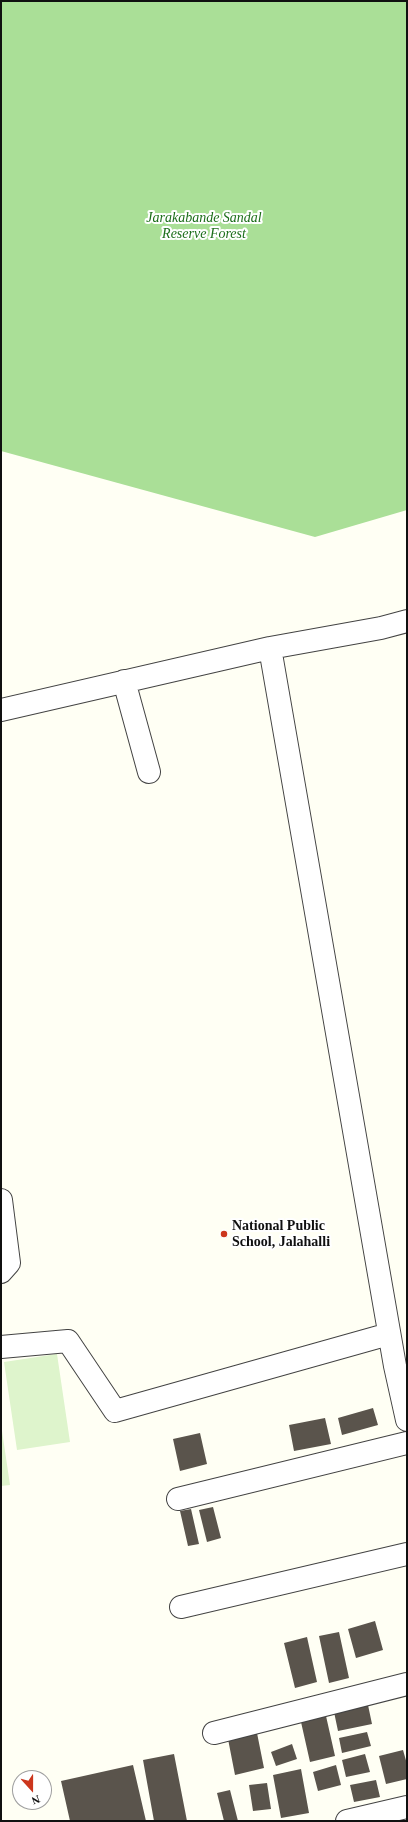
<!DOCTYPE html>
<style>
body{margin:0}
#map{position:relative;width:408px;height:1822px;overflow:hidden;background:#fffff4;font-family:Georgia,serif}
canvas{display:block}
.frame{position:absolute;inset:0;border:2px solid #101010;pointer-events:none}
.north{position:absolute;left:12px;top:1770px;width:40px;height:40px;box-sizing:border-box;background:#fff;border:1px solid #9f9f9f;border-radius:50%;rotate:159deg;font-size:11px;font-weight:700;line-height:16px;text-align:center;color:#101010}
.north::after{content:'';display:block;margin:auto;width:14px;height:18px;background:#cc361d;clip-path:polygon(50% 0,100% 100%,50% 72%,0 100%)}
</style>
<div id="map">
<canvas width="408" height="1822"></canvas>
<div class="frame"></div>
<div class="north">N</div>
</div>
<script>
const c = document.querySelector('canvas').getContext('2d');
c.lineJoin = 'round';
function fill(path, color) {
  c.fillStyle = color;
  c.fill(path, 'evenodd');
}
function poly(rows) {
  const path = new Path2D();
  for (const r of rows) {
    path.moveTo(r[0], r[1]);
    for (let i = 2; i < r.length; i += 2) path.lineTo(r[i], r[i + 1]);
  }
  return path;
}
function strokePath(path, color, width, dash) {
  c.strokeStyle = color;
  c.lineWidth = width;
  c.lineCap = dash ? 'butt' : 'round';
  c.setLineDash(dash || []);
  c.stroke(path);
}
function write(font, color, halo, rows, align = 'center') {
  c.font = font + ' Georgia,serif';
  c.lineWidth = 4;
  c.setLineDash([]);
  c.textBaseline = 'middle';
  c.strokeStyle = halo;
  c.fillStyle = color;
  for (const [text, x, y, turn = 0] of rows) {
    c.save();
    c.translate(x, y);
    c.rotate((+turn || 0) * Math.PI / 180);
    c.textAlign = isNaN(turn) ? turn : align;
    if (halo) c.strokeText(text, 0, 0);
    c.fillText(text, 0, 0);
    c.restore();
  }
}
const forest = poly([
 [1,1,407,1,407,510,315,537,1,451]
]);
const pitch = poly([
 [57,1354,70,1442,17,1450,4,1362],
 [1,1424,10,1485,1,1486]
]);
const building = poly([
 [373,1408,378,1425,342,1435,338,1418],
 [325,1418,331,1444,294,1451,289,1425],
 [200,1433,207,1464,180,1471,173,1439],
 [213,1507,221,1538,207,1542,199,1510],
 [191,1509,199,1544,188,1546,180,1511],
 [375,1621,383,1650,356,1658,348,1629],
 [339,1632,349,1678,329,1683,319,1636],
 [307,1637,317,1682,295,1688,284,1643],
 [368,1705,372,1724,338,1731,334,1712],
 [326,1716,335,1756,310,1762,301,1722],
 [367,1732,371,1746,342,1753,339,1738],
 [257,1733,264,1768,235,1775,228,1739],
 [292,1744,297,1759,276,1766,271,1752],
 [403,1750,407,1764,407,1779,386,1784,379,1756],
 [174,1754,187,1821,154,1821,143,1760],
 [365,1754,370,1772,346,1777,342,1760],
 [133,1765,146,1821,70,1821,61,1781],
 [336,1765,341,1785,318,1791,313,1772],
 [301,1769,309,1813,281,1818,273,1775],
 [376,1780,380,1797,354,1802,350,1785],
 [267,1783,271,1809,253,1811,249,1785],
 [230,1790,238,1821,224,1821,217,1793]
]);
const minor = poly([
 [270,648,395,1366,407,1420],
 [124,681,149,772],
 [1,710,270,648,381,628,407,621],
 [1,1200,9,1263,1,1272],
 [1,1347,68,1341,115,1411,389,1334],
 [178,1499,407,1443],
 [181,1607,407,1554],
 [214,1733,407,1684],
 [347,1821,407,1807]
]);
const markers = [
 [224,1234,4,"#cc361d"]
];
const parkNames = [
 ["Jarakabande Sandal",204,218],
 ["Reserve Forest",204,234]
];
const poiNames = [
 ["National Public",232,1226],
 ["School, Jalahalli",232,1242]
];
fill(forest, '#aadf97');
fill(pitch, '#def4cc');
fill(building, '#5a544c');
strokePath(minor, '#434343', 24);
strokePath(minor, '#fff', 22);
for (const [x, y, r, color] of markers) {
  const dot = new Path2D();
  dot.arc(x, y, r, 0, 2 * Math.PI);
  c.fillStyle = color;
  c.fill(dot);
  strokePath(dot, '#fff', 1.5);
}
write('italic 14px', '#1c6e1a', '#fff', parkNames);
write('bold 14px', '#101010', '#fff', poiNames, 'left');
</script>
